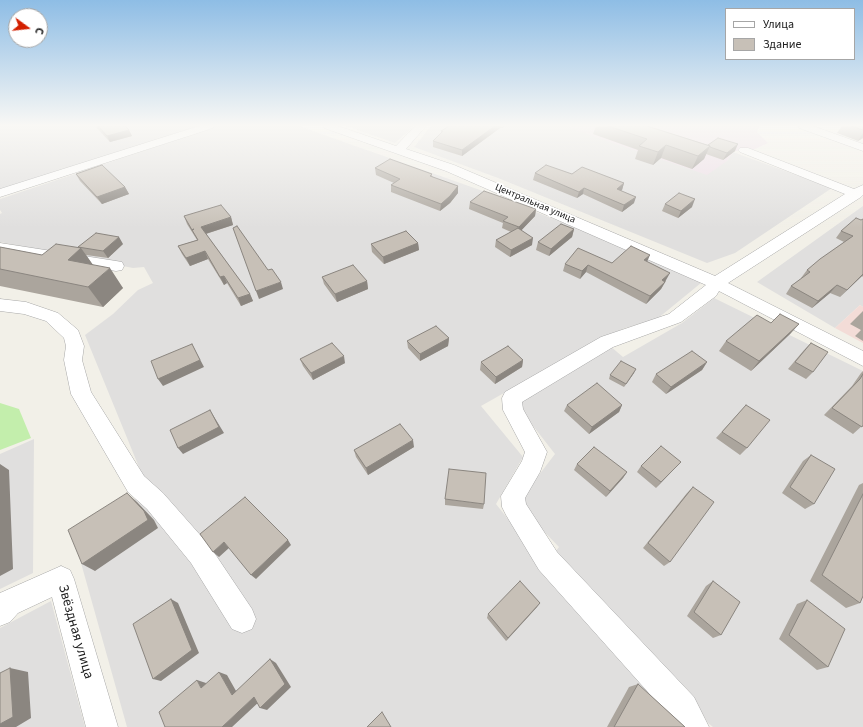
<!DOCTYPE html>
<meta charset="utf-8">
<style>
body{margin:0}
#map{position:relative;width:863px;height:727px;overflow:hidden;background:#f2f0e8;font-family:"Source Sans 3",sans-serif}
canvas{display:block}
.legend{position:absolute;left:725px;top:8px;width:130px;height:52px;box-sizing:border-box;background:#fff;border:1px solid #a6a6a6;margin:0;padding:5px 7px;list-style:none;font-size:12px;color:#212121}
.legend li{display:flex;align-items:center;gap:8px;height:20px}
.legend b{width:20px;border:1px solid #a6a6a6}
.north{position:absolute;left:8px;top:8px;width:40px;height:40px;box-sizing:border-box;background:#fff;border:1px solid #a6a6a6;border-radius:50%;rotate:105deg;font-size:11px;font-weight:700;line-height:16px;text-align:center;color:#212121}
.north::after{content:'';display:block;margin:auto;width:14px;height:18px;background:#d31f00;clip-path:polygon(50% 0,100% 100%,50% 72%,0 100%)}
</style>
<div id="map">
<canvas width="863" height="727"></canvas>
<ul class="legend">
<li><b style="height:5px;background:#fff"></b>Улица</li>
<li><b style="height:11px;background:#c7c0b7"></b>Здание</li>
</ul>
<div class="north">С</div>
</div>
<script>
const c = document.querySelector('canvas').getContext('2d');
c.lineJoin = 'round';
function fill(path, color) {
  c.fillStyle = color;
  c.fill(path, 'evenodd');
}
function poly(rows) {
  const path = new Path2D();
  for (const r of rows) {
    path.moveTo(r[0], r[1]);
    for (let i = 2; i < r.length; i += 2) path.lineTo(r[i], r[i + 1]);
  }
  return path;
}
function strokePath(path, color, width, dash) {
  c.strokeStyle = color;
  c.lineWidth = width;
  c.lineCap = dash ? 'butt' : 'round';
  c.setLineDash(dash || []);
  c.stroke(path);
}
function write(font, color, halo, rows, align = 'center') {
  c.font = font + ' "Source Sans 3",sans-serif';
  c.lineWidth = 3.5;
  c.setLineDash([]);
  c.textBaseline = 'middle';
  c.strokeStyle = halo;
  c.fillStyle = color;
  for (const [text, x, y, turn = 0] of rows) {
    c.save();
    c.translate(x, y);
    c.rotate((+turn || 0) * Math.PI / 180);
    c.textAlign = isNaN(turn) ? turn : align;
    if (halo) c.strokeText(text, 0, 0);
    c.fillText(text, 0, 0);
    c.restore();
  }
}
const residential = poly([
 [0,126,200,126,0,189],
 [218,126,299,126,480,190,617,244,701,283,657,319,625,328,594,342,481,406,523,457,496,504,562,587,682,727,127,727,74,538,151,489,143,477,85,335,113,314,138,290,153,283,144,267,133,268,0,242,0,214,2,213,0,210,0,199],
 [346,126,413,126,410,130,395,143],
 [431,126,571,126,569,128,727,161,733,152,832,188,735,253,707,263,498,178,414,147],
 [863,206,863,307,860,305,835,328,757,282],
 [714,298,863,371,863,727,713,727,708,723,689,691,552,556,559,547,523,510,522,497,555,454,519,408,520,399,610,346,623,357,682,323],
 [34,439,33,573,0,589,0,454],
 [51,601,85,727,0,727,0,628]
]);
const commercial = poly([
 [860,305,863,307,863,343,835,328]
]);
const industrial = poly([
 [571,126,760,126,757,132,768,143,753,150,747,148,733,152,727,161,707,175,569,128]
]);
const grass = poly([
 [0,403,19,409,31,438,0,450]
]);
const minor = poly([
 [199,126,214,126,213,128,0,197,0,189,199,126],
 [323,126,338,126,396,146,415,126,426,126,406,149,454,165,715,276,845,194,740,152,738,150,740,148,748,148,854,189,863,185,863,195,861,197,728,283,863,351,863,366,719,291,716,296,681,322,613,347,522,402,523,409,547,452,540,472,525,498,526,504,557,552,694,697,709,727,676,727,672,719,539,570,506,515,502,507,501,496,522,461,525,452,503,410,502,398,505,392,601,337,669,314,706,285,446,171,324,128,323,126],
 [798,126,813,126,863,144,863,151,799,128,798,126],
 [0,243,116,261,122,262,124,266,122,270,116,271,9,253,0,253,0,243],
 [0,299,26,302,58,313,78,330,84,346,82,360,91,392,144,476,163,493,209,545,252,609,256,619,252,629,242,633,232,629,191,563,147,509,128,492,71,394,64,360,66,346,64,338,46,321,24,314,0,311,0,299],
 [61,566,70,570,74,579,118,727,86,727,52,597,18,613,10,622,0,626,0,593,61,566]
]);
const wall = poly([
 [95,126,125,126,129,130,132,136,110,142],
 [449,126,505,126,503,128,500,128,462,156,433,147,433,141,441,133,441,131],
 [596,126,647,126,708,145,735,151,723,160,706,154,704,159,692,169,661,158,653,165,635,159,638,150,593,134],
 [842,126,863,126,863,138,858,141,837,133],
 [375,168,432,174,432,176,458,193,450,203,440,211,391,192,391,185,394,183,376,175],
 [535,173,572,174,624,183,622,190,621,190,634,203,622,212,583,194,577,198,533,180],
 [76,174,125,187,129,194,102,204,80,181],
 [470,202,536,209,535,216,521,230,532,245,510,257,495,247,496,240,511,232,502,228,503,223,469,209],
 [665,204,692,207,678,218,662,211],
 [184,216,231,217,233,225,206,234,250,294,253,301,241,306,227,283,224,285,208,259,190,266,182,254,178,246,197,240,187,224],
 [863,219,863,277,862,276,840,297,830,293,812,308,786,294,791,286,802,278,801,278,807,270,844,242,836,238,841,231],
 [574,229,572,237,549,256,536,250,538,242],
 [418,243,419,250,384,264,372,252,371,244],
 [123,244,108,258,86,255,92,264,123,288,103,307,0,286,0,247,42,255,79,248,78,247],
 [647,262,666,281,661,289,646,304,586,272,580,279,563,271,565,264],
 [322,277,367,281,368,289,337,302,324,284],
 [863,311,863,341,855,336,861,330,850,324],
 [771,323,799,324,790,334,751,371,719,351,726,341],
 [449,338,448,346,420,361,408,348,407,341],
 [811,343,813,372,806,379,788,369,804,350],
 [300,359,345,363,313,380,303,366],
 [523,360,522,367,495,384,480,370,481,362],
 [707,362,702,370,666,394,652,382,656,374],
 [863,371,863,425,853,434,824,415,852,386,861,373],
 [634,373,624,387,609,379,610,375],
 [567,405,622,405,619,412,589,434,564,411],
 [746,405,747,448,740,455,716,438],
 [414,447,368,475,356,457,354,450],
 [811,455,814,504,805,509,782,493,803,461],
 [577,464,627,472,623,478,606,497,574,470],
 [641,466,675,468,656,488,637,472],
 [863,483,863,596,860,603,846,608,810,581,859,485],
 [693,487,670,562,664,566,643,548,687,493],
 [445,499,484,504,483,509,445,505],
 [713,581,721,635,713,638,687,616,706,586],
 [807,600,828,667,817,670,779,639,797,604],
 [537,607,506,641,487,618,488,614],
 [638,684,685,727,607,727,629,687]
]);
const shadedWall = poly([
 [495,126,501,126,500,128,462,156,462,150],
 [129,130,132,136,110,142,107,136],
 [863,133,863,138,858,141],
 [738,144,735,151,723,160,727,153],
 [666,145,661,158,653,165,658,152],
 [710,146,704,159,692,169,698,156],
 [624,183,622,190,615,195,617,189],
 [458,186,458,193,450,203,440,211,441,204],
 [125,187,129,194,102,204,97,197],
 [584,188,583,194,577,198,579,192],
 [636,197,634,203,622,212,624,205],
 [695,199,692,207,678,218,681,211],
 [536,209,535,216,518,234,519,227],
 [231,217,233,225,205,234,201,227],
 [574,229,572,237,549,256,551,249],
 [119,237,123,244,108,258,103,251],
 [533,238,532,245,510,257,511,250],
 [418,243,419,250,384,264,383,257],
 [81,248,96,269,68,260],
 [205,251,208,259,190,266,186,258],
 [650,255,647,262,644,260],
 [588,265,586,272,580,279,582,271],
 [110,268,123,288,103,307,88,287],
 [670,273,661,289,646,304,650,296,662,280],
 [863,274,863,275,840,297],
 [224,276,227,283,224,285,220,277],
 [367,281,368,289,337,302,335,294],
 [281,282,283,289,259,299,256,291],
 [837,285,830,293,812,308,818,301],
 [250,294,253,301,241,306,238,298],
 [799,324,790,334,751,371,759,361],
 [449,338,448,346,420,361,420,354],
 [192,344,204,367,163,386,158,379],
 [344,356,345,363,313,380,311,373],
 [523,360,522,367,495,384,496,377],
 [707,362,702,370,666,394,671,387],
 [636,369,634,373,624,387],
 [622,405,619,412,589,434,592,427],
 [210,410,224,433,183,454,178,448],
 [413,440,414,447,368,475,366,468],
 [681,462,675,468,656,488,661,482],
 [0,464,9,470,13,569,0,576],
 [627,472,623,478,606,497,610,491],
 [127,493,137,502,154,520,158,528,95,571,82,564],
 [288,540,291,545,256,579,251,575],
 [224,542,229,548,219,557,213,552],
 [171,599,178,603,199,653,161,681,153,679],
 [540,603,537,607,506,641,508,638],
 [270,659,276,663,291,687,267,710,260,708],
 [10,668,28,672,31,718,16,727,0,727,0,724],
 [219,672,227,675,240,698,232,695],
 [197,680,206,683,211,690,201,688],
 [254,697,261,700,232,727,222,727]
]);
const building = poly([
 [98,126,125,126,129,130,107,136,98,126],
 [449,126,495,126,462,150,433,141,443,131,441,131,449,126],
 [608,126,647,126,710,146,698,156,666,145,658,152,639,146,647,139,608,126],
 [851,126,863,126,863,130,851,126],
 [718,138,738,144,727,153,710,147,710,146,708,145,718,138],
 [390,159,432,174,430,176,458,186,450,196,441,204,391,185,400,179,375,168,390,159],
 [102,165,125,187,97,197,76,174,102,165],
 [546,165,572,174,582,167,624,183,617,189,636,197,624,205,584,188,579,192,535,173,546,165],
 [484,191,536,209,519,227,503,221,508,217,470,202,484,191],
 [679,193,695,199,681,211,665,204,679,193],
 [221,205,231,217,201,227,250,294,238,298,224,276,220,277,205,251,186,258,178,246,198,240,192,230,194,229,192,230,184,216,221,205],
 [856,218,861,220,863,219,863,274,847,290,837,285,818,301,791,286,810,272,807,270,820,259,853,236,841,231,856,218],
 [561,224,574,229,551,249,538,242,561,224],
 [237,226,268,270,272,269,281,282,256,291,233,228,237,226],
 [518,228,533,238,511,250,496,240,518,228],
 [406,231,418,243,383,257,371,244,406,231],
 [96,233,119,237,103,251,78,247,96,233],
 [56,244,81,248,68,260,110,268,88,287,0,269,0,247,42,255,56,244],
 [631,246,650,255,644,260,670,273,662,280,665,282,650,296,588,265,582,271,565,264,578,248,612,263,631,246],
 [353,265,367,281,335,294,322,277,353,265],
 [780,314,799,324,759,361,726,341,757,315,771,323,780,314],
 [436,326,449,338,420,354,407,341,436,326],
 [332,343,344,356,311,373,300,359,332,343],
 [811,343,828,352,813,372,795,362,811,343],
 [192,344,200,360,158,379,151,361,192,344],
 [508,346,523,360,496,377,481,362,508,346],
 [692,351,707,362,671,387,656,374,692,351],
 [621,361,636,369,626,384,610,375,621,361],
 [863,374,863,425,862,427,832,408,860,379,863,374],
 [597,383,622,405,592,427,567,405,597,383],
 [746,405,770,420,747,448,722,432,746,405],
 [210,410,219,427,178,448,170,430,210,410],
 [400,424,413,440,366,468,354,450,400,424],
 [661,446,681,462,661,482,641,466,661,446],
 [594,447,627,472,610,491,577,464,594,447],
 [811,455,835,469,814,504,790,487,811,455],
 [449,469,486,473,484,504,445,499,449,469],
 [693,487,714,502,670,562,648,543,693,487],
 [127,493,144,511,148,520,82,564,68,530,127,493],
 [863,494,863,596,860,603,822,575,863,494],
 [245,497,288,540,251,575,224,542,213,552,200,534,245,497],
 [520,581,540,603,508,638,488,614,520,581],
 [713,581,740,602,721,635,694,612,713,581],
 [171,599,192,650,153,679,133,624,171,599],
 [807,600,845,629,828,667,789,635,807,600],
 [270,659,285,684,260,708,254,697,222,727,165,727,159,712,197,680,201,688,219,672,232,695,270,659],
 [10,668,13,717,0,724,0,673,10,668],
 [638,684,685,727,614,727,638,684],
 [382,712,391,727,367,727,382,712]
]);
const farStreetnames = [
 ["Центральная улица",535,204,23]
];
const nearStreetnames = [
 ["Звёздная улица",75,632,74]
];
fill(residential, '#e0dfde');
fill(commercial, '#f3dcd7');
fill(industrial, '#ebdae5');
fill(grass, '#c3eeac');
strokePath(minor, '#a8a8a8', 1);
fill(minor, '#fff');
fill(wall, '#aba59d');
fill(shadedWall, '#8b8680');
fill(building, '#c7c0b7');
strokePath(building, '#8b8680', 1);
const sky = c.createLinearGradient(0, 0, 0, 228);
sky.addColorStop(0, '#8ebde5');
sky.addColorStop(0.55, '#f9f8f5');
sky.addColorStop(1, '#f9f8f500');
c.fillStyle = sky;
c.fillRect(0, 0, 863, 228);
write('10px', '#212121', '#fff', farStreetnames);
write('14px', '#212121', '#fff', nearStreetnames);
</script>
